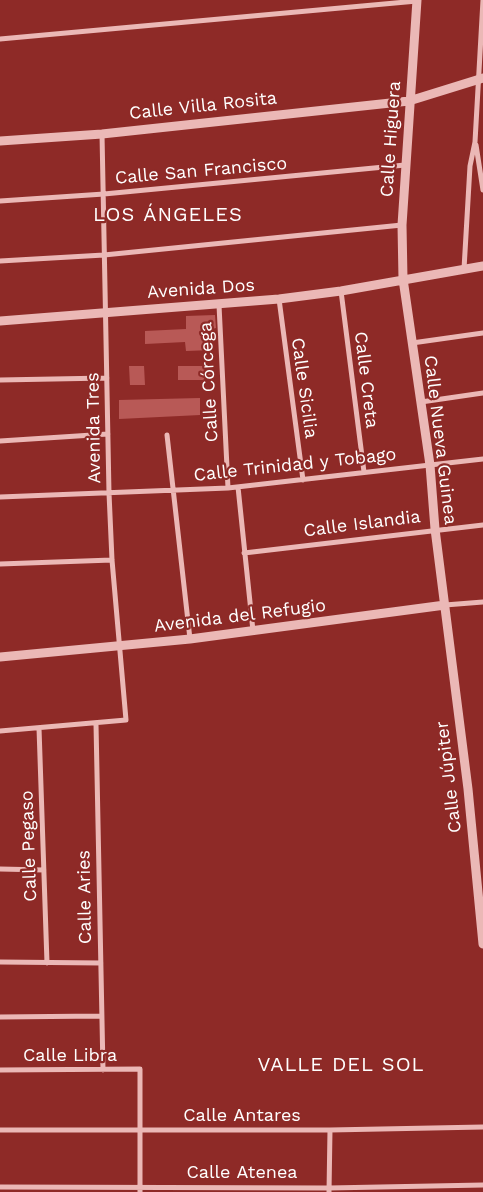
<!DOCTYPE html>
<meta charset="utf-8">
<style>
body{margin:0}
canvas{display:block;background:#8e2a27}
</style>
<canvas width="483" height="1192"></canvas>
<script>
const c = document.querySelector('canvas').getContext('2d');
c.lineJoin = 'round';
function fill(path, color) {
  c.fillStyle = color;
  c.fill(path, 'evenodd');
}
function poly(rows) {
  const path = new Path2D();
  for (const r of rows) {
    path.moveTo(r[0], r[1]);
    for (let i = 2; i < r.length; i += 2) path.lineTo(r[i], r[i + 1]);
  }
  return path;
}
function strokePath(path, color, width, dash) {
  c.strokeStyle = color;
  c.lineWidth = width;
  c.lineCap = dash ? 'butt' : 'round';
  c.setLineDash(dash || []);
  c.stroke(path);
}
function write(font, color, halo, rows, align = 'center') {
  c.font = font + ' "Work Sans",sans-serif';
  c.lineWidth = 4.5;
  c.setLineDash([]);
  c.textBaseline = 'middle';
  c.strokeStyle = halo;
  c.fillStyle = color;
  for (const [text, x, y, turn = 0] of rows) {
    c.save();
    c.translate(x, y);
    c.rotate((+turn || 0) * Math.PI / 180);
    c.textAlign = isNaN(turn) ? turn : align;
    if (halo) c.strokeText(text, 0, 0);
    c.fillText(text, 0, 0);
    c.restore();
  }
}
const building = poly([
 [215,315,216,328,212,329,212,350,186,351,185,342,145,344,145,331,186,329,186,316],
 [129,366,144,366,145,385,130,385],
 [178,366,213,366,213,380,178,380],
 [200,398,200,415,119,419,119,400]
]);
const minor = poly([
 [0,39,417,1],
 [476,145,483,190],
 [0,201,104,194,405,165],
 [0,261,104,255,402,225],
 [464,269,470,166,475,142,483,0],
 [341,291,364,472],
 [279,299,303,480],
 [219,305,228,488],
 [412,343,483,333],
 [0,380,107,378],
 [421,402,483,393],
 [167,435,190,639],
 [0,441,108,434],
 [238,487,253,631],
 [0,497,228,488,483,459],
 [244,553,483,525],
 [0,564,112,560],
 [445,605,483,602],
 [96,724,103,1070],
 [39,728,47,963],
 [0,731,126,720,112,560,109,493,102,134],
 [0,869,44,870],
 [0,962,101,963],
 [0,1017,101,1016],
 [0,1070,140,1069,140,1192],
 [0,1130,330,1130,483,1127],
 [0,1187,329,1188,483,1185],
 [329,1192,330,1130]
]);
const tertiary = poly([
 [417,0,402,225,403,279,430,465,435,529,468,789,483,944],
 [0,141,102,134,409,101,483,78],
 [0,321,279,299,341,291,483,266],
 [0,657,190,639,445,605]
]);
const streetNames = [
 ["Calle Villa Rosita",203,106,-6],
 ["Calle Higuera",391,139,-86],
 ["Calle San Francisco",201,171,-5],
 ["Avenida Dos",201,289,-4],
 ["Calle Creta",366,380,83],
 ["Calle Córcega",209,382,-93],
 ["Calle Sicilia",304,388,82],
 ["Avenida Tres",94,428,-91],
 ["Calle Nueva Guinea",440,440,83],
 ["Calle Trinidad y Tobago",295,465,-6],
 ["Calle Islandia",362,524,-7],
 ["Avenida del Refugio",240,616,-7],
 ["Calle Júpiter",449,777,-97],
 ["Calle Pegaso",29,846,-92],
 ["Calle Aries",85,897,-91],
 ["Calle Libra",70,1056],
 ["Calle Antares",242,1116],
 ["Calle Atenea",242,1173]
];
const quarterNames = [
 ["LOS ÁNGELES",168,215],
 ["VALLE DEL SOL",341,1065]
];
fill(building, '#b85956');
strokePath(minor, '#ebb8b6', 5);
strokePath(tertiary, '#ebb8b6', 9);
write('18px', '#fff', '#8e2a27', streetNames);
c.letterSpacing = '1px';
write('20px', '#fff', '#8e2a27', quarterNames);
c.letterSpacing = '0px';
</script>
